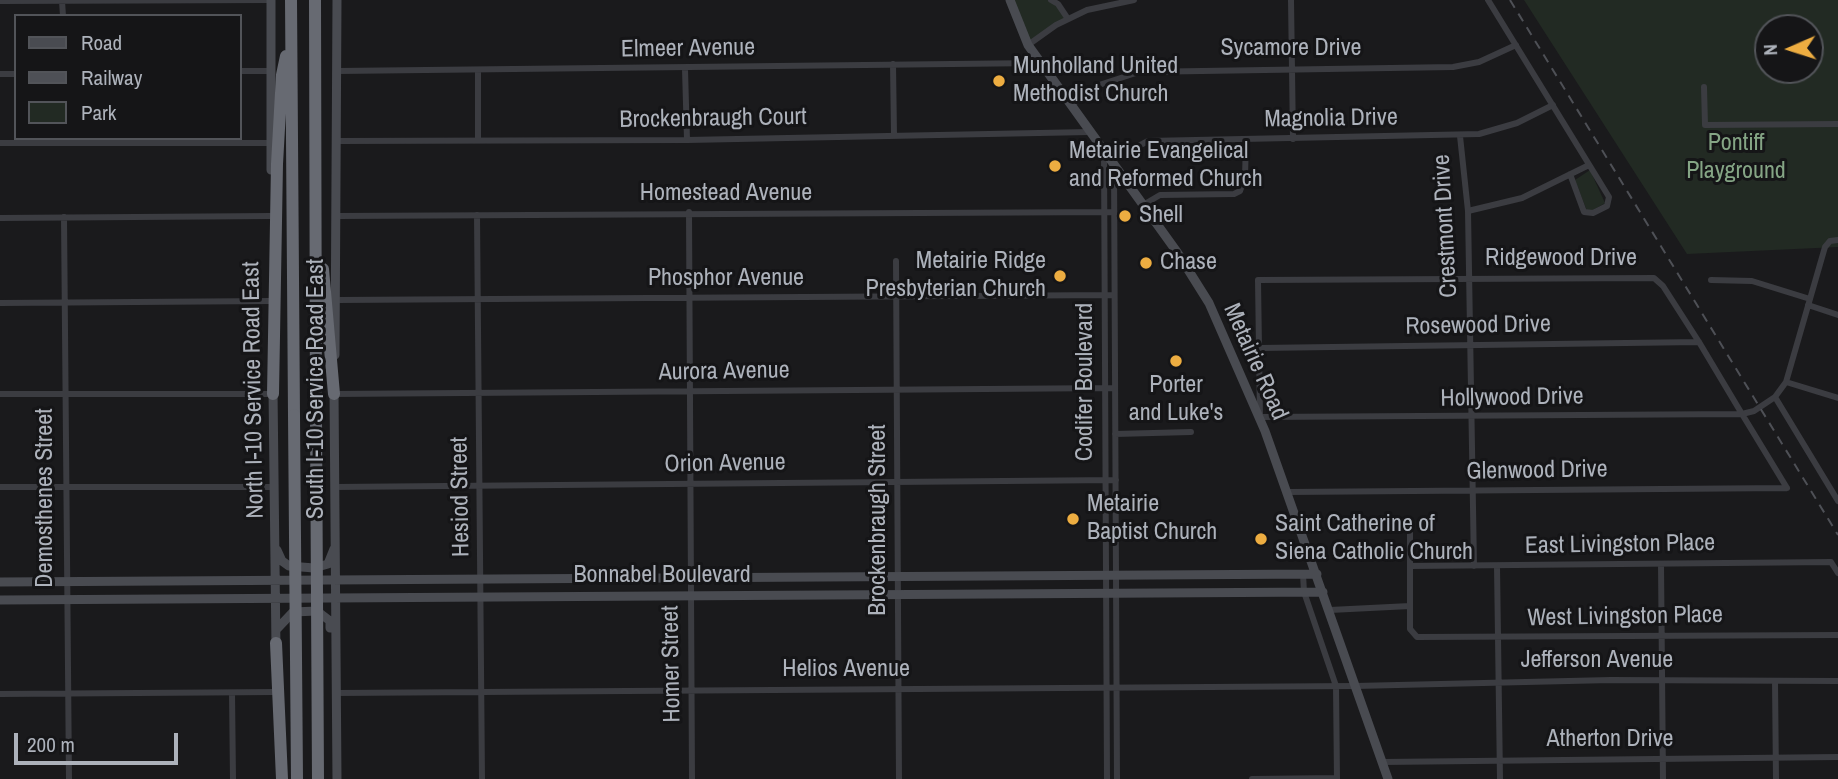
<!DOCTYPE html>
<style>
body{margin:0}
#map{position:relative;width:1838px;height:779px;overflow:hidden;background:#1a1a1c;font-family:"Archivo Narrow",sans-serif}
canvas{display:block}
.legend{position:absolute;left:14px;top:14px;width:228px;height:126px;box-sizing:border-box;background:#151517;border:2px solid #525459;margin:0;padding:9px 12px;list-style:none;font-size:21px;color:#adb2bb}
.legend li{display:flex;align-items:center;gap:14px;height:35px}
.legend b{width:35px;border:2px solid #525459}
.north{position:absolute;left:1754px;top:14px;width:70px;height:70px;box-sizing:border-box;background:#151517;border:2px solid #525459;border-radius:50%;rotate:267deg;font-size:19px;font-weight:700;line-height:28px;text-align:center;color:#adb2bb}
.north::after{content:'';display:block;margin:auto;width:24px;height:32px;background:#edad41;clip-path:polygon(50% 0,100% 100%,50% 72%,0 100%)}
.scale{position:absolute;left:14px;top:733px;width:164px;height:32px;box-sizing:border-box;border:4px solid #adb2bb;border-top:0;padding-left:9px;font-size:21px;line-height:24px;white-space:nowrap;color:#adb2bb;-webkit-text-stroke:5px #151517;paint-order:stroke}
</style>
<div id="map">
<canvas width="1838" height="779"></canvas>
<ul class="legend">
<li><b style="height:9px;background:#494b51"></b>Road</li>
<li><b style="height:9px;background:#4e5056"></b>Railway</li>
<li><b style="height:19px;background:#222a23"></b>Park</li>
</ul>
<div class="north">N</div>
<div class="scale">200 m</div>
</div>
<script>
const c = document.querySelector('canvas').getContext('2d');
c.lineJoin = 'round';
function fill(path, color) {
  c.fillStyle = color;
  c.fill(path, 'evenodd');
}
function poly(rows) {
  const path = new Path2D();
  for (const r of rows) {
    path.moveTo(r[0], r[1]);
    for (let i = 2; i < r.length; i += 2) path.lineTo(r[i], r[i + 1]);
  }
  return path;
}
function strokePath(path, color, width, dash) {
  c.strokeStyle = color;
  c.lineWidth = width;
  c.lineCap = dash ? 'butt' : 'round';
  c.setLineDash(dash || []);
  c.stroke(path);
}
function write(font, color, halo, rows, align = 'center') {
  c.font = font + ' "Archivo Narrow",sans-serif';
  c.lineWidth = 6;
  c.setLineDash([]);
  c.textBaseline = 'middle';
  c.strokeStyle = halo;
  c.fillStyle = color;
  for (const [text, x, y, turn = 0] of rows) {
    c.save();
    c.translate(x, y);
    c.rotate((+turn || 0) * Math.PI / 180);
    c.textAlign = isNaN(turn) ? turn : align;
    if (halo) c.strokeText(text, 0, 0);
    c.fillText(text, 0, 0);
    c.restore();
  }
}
const green = poly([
 [1010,0,1050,0,1058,4,1068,19,1028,45],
 [1524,0,1838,0,1838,247,1687,254],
 [1768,28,1810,28,1810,70,1768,70],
 [1590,170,1605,203,1591,211,1587,211,1575,180]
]);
const street = poly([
 [1051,0,1058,4,1068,19],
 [1291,0,1293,139],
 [1488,0,1609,197,1607,206,1593,213,1584,212,1570,174],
 [0,1,271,0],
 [62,1,63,16],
 [1028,45,1056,25,1087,10,1134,0],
 [893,64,894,135],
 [685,69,687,140],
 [478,70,478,140],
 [240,71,271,71],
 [338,71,1040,63],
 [0,74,16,74],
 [1704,87,1705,125,1838,124],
 [1071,105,1099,85,1139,72,1453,67,1479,62,1516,45],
 [1460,136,1468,211,1474,566],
 [338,141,687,140,1089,132],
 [0,143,271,143],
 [1104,153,1107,779],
 [1110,161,1148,141,1479,134,1517,123,1553,105],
 [1114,166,1117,779],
 [1143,205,1160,195,1234,194,1240,191,1245,177,1246,140],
 [1468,211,1522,198,1589,165],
 [689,212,692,779],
 [477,215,482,779],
 [338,216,1114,212],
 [64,217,69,779],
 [0,218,271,216],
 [896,261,899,779],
 [1711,280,1752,281,1810,299],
 [338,300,1114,295],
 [0,303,271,301],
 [1808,305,1838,315],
 [1259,348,1699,342],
 [1786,382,1838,398],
 [0,394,273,394],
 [334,394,1115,388],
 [1775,397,1838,501],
 [1115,434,1191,432],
 [0,487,274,487],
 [335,487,1116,480],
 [1787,488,1742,414,1699,342,1663,286,1654,278,1258,280,1260,417,1742,414,1754,411,1775,397,1786,382,1825,247,1830,241,1838,240],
 [1288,492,1787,488],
 [1410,533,1410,629,1417,637,1838,635],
 [1661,564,1663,779],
 [1410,566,1831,562,1838,573],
 [1497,566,1500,779],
 [1303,574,1304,592,1336,686,1337,779],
 [1330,610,1410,606],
 [1775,681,1776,779],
 [232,693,233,779],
 [336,693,1355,686,1611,680,1838,681],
 [0,694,275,692],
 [1382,762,1838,757],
 [1252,779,1337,778]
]);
const secondary = poly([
 [271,0,271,170],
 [1010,0,1028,45,1177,252,1209,303,1265,431,1388,779],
 [335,355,337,0],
 [273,390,276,649],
 [334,390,337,779],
 [277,550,282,561,289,566,314,568,328,564,334,549],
 [0,582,1317,574],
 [0,600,1323,592],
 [276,630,293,612,317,611,330,621,330,628]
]);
const highway = poly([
 [291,0,294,415],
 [315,0,316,416],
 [323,269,334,394],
 [273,394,277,164,282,75,286,56],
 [276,643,282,779]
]);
const rail = poly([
 [1510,0,1838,535]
]);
const highwayBridge = poly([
 [294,415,297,779],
 [316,416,318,779]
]);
const markers = [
 [999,81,7,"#edad41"],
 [1055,166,7,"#edad41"],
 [1125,216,7,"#edad41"],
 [1146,263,7,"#edad41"],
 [1060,276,7,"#edad41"],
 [1176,361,7,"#edad41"],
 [1073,519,7,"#edad41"],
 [1261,539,7,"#edad41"]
];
const streetNames = [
 ["Elmeer Avenue",688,49,-1],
 ["Sycamore Drive",1291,49],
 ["Brockenbraugh Court",713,119,-1],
 ["Magnolia Drive",1331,119,-1],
 ["Homestead Avenue",726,194],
 ["Crestmont Drive",1446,226,-93],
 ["Ridgewood Drive",1561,259],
 ["Phosphor Avenue",726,279],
 ["Rosewood Drive",1478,326,-1],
 ["Metairie Road",1255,362,66],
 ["Aurora Avenue",724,372,-1],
 ["Codifer Boulevard",1086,382,-90],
 ["South I-10 Service Road East",317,389,-90],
 ["North I-10 Service Road East",254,390,-91],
 ["Hollywood Drive",1512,398,-1],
 ["Orion Avenue",725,464,-1],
 ["Glenwood Drive",1537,471,-1],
 ["Hesiod Street",461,497,-91],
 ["Demosthenes Street",46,498,-90],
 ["Brockenbraugh Street",879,520,-90],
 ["East Livingston Place",1620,545,-1],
 ["Bonnabel Boulevard",662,576],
 ["West Livingston Place",1625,617,-1],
 ["Jefferson Avenue",1597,661],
 ["Homer Street",672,664,-91],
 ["Helios Avenue",846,670],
 ["Atherton Drive",1610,740]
];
const poiNames = [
 ["Munholland United",1013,67],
 ["Methodist Church",1013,95],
 ["Metairie Evangelical",1069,152],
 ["and Reformed Church",1069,180],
 ["Shell",1139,216],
 ["Metairie Ridge",1046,262,"right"],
 ["Presbyterian Church",1046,290,"right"],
 ["Chase",1160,263],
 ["Porter",1176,386,"center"],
 ["and Luke's",1176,414,"center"],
 ["Metairie",1087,505],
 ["Baptist Church",1087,533],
 ["Saint Catherine of",1275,525],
 ["Siena Catholic Church",1275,553]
];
const parkNames = [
 ["Pontiff",1736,144],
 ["Playground",1736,172]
];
fill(green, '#222a23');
strokePath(street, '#3b3c41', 6);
strokePath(secondary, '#494b51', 9);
strokePath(highway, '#676a72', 12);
strokePath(rail, '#4e5056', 2, [9, 7]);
strokePath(highwayBridge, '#676a72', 12);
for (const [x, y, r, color] of markers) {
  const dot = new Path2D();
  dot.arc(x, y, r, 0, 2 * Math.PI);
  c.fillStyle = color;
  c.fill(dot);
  strokePath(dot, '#151517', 2.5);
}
write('24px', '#adb2bb', '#151517', streetNames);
write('24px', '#adb2bb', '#151517', poiNames, 'left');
write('24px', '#85a585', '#151517', parkNames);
</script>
